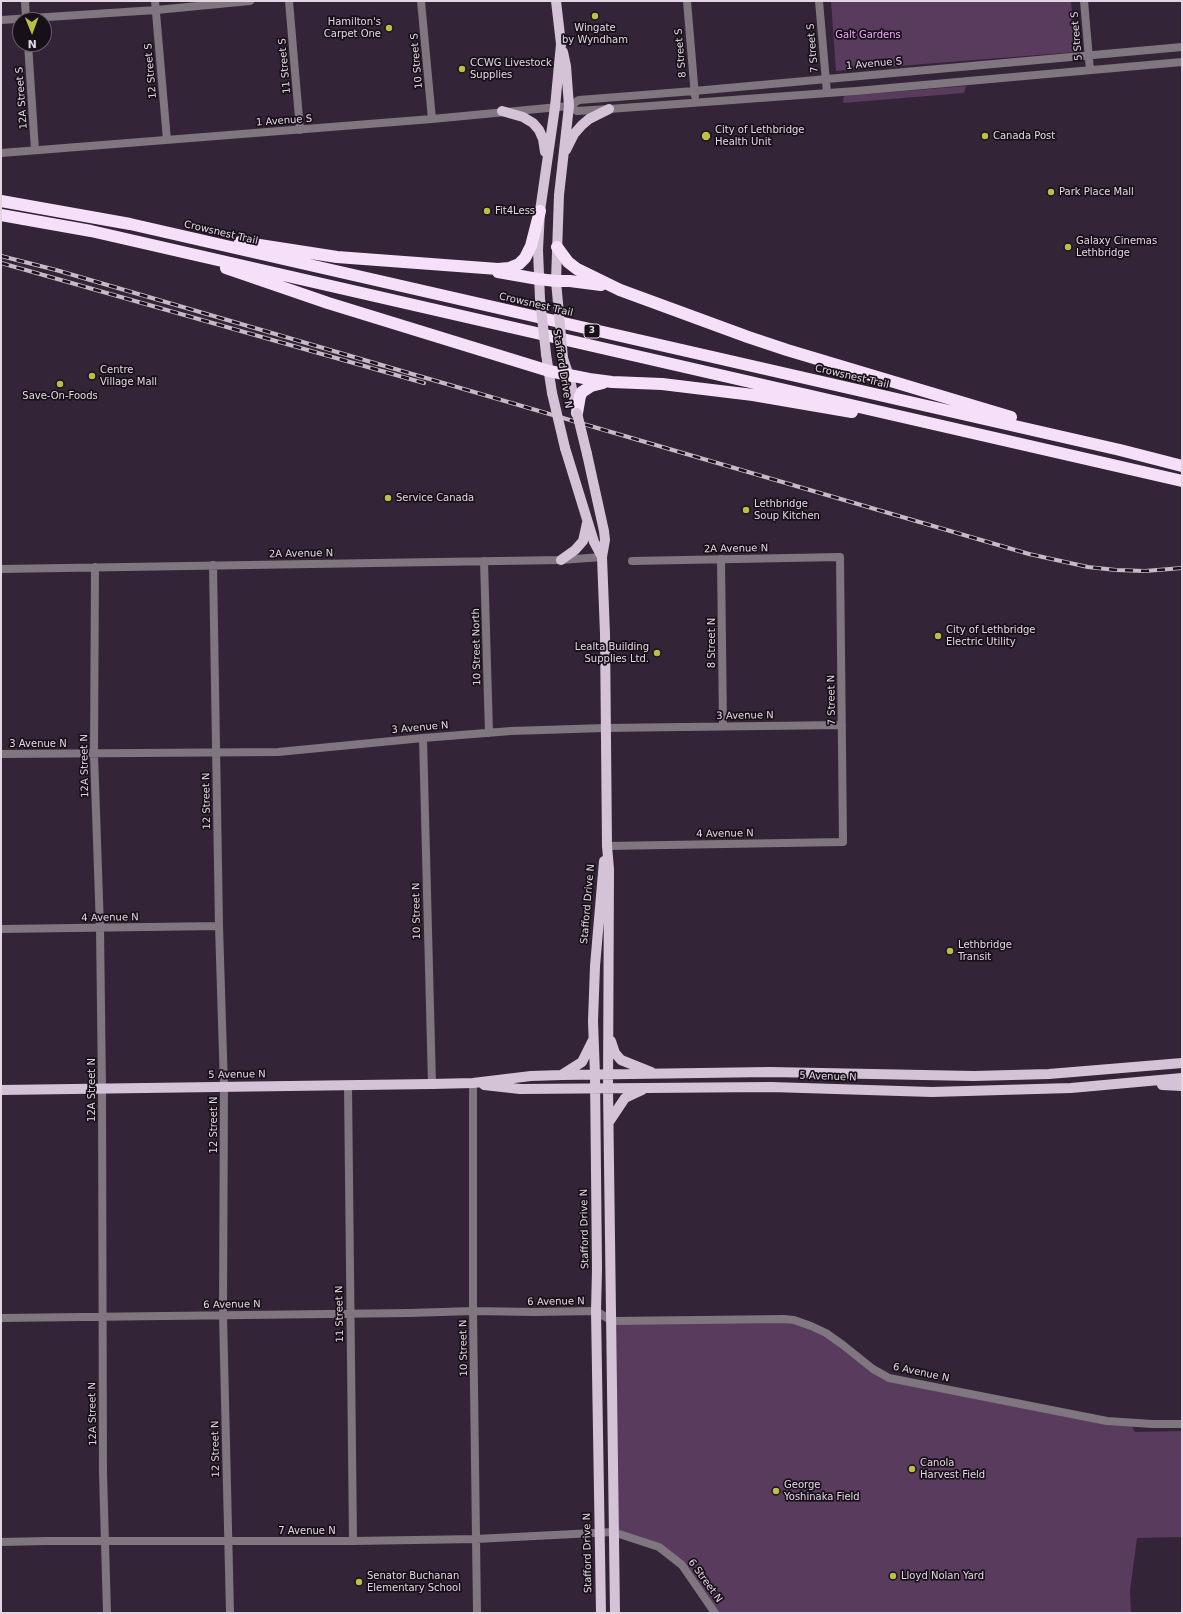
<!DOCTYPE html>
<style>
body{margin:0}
#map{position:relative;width:1183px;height:1614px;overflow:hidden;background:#342437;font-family:"DejaVu Sans",sans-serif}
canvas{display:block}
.frame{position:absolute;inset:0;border:2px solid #e1d6e2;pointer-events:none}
.north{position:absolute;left:12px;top:12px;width:40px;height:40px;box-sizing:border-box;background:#181019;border:1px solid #685f69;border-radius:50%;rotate:179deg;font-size:11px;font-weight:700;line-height:16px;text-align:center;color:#e1d6e2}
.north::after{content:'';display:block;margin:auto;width:14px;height:18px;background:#bbc044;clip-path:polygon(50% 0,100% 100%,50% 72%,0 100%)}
</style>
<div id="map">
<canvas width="1183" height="1614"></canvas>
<div class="frame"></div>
<div class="north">N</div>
</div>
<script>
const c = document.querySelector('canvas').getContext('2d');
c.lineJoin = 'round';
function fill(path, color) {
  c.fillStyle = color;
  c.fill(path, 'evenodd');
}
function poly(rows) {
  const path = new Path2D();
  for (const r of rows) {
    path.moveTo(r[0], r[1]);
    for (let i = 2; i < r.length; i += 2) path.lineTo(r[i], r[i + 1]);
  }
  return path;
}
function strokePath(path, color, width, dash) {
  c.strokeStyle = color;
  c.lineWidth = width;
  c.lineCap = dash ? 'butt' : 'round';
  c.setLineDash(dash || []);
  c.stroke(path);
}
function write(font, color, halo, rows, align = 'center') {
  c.font = font + ' "DejaVu Sans",sans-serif';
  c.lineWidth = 3.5;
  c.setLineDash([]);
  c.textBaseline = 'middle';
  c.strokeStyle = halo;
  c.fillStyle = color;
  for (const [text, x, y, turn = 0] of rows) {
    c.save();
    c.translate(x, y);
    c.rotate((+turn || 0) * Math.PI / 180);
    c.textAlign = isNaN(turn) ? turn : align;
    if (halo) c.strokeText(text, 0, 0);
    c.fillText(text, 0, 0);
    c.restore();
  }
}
const green = poly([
 [831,1,1071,1,1076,52,836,71],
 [966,86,964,93,843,103,844,96],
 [775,1319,811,1326,889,1378,1130,1423,1135,1432,1182,1431,1182,1537,1137,1538,1130,1591,1131,1613,715,1613,682,1565,659,1547,613,1532,612,1321]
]);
const minor = poly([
 [25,1,26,20],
 [155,1,167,140],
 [289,1,300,130],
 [421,1,432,119],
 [687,1,695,96],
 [819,1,827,93],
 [1084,1,1090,70],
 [1,20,156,10,250,1],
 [28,44,35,150],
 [569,106,577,111,609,109,856,91,1182,62],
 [1,153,432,119,569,106,579,100,694,91,1182,47],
 [721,559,723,726],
 [484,561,489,733],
 [213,565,219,926,224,1087,223,1315,230,1613],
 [95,567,94,754,100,928,102,1088,103,1473,107,1613],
 [1,569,561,560,602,557],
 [423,738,432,1084],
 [1,754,278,752,423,738,511,731,605,728,842,725],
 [607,846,843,842,840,557,632,561],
 [1,929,219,926],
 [473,1083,473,1311,477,1613],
 [348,1086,353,1541],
 [1,1318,409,1313,473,1311,534,1312,596,1311,612,1321,784,1319,794,1320,811,1326,826,1333,843,1345,873,1369,889,1378,1107,1421,1152,1424,1182,1424],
 [1,1542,47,1541,353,1541,476,1539,613,1532,659,1547,682,1565,715,1613]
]);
const major = poly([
 [502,111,523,117,533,123,539,130,543,139,545,152],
 [566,150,574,134,582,125,589,119,609,109],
 [540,299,538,250,540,211,555,107,561,44,556,1],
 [558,303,556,281,559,195,569,106,566,66,563,52],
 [546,354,552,393],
 [563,358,569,376,577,410],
 [565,448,594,542,602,557],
 [587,454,604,531,605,540,602,557,605,634,607,846,609,869,608,1088,615,1613],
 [561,560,575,550,583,541,587,523],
 [611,1041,615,1053,621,1060,651,1072],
 [563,1074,582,1062,593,1040],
 [484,1085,520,1089,771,1087,932,1092,1071,1088,1182,1078],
 [1162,1085,1182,1086],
 [1,1090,432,1084,473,1083,531,1076,562,1075,770,1072,974,1076,1049,1074,1182,1063],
 [609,1122,625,1098,642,1090],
 [601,1613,596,1311,597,1269,595,1075,593,1021,595,966,604,861]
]);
const highway = poly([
 [1,201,130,224,1120,450,1182,466],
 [1,215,91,231,1182,481],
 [240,242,337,257,498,269,509,268,519,264,525,258,531,246,540,211],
 [557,247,568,262,577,269,620,290,748,337,787,350,1011,417],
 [226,268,328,303,549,371,589,379,612,382,662,384,753,395,852,412],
 [498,272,538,279,556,281,570,281,601,285],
 [577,413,580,396,582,392,591,386,603,383]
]);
const rail = poly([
 [1,256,56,270,1029,554,1088,567,1116,570,1145,571,1182,568],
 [1,263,424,383]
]);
const majorBridge = poly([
 [540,299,546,354],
 [558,303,563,358],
 [552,393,565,448],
 [577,413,587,454]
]);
const markers = [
 [595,16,4,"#bbc044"],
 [389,28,4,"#bbc044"],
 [462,69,4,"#bbc044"],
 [706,136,5,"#bbc044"],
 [985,136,4,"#bbc044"],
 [1051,192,4,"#bbc044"],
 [487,211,4,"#bbc044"],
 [1068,247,4,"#bbc044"],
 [92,376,4,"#bbc044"],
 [60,384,4,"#bbc044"],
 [388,498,4,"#bbc044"],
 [746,510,4,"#bbc044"],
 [938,636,4,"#bbc044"],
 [657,653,4,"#bbc044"],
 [950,951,4,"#bbc044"],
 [912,1469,4,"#bbc044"],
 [776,1491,4,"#bbc044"],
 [893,1576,4,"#bbc044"],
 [359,1582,4,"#bbc044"]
];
const shields = [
 [592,331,16]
];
const shieldNames = [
 ["3",592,331]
];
const poiNames = [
 ["Hamilton's",381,22,"right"],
 ["Carpet One",381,34,"right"],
 ["Wingate",595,28,"center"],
 ["by Wyndham",595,40,"center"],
 ["CCWG Livestock",470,63],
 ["Supplies",470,75],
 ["City of Lethbridge",715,130],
 ["Health Unit",715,142],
 ["Canada Post",993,136],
 ["Park Place Mall",1059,192],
 ["Fit4Less",495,211],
 ["Galaxy Cinemas",1076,241],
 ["Lethbridge",1076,253],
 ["Centre",100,370],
 ["Village Mall",100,382],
 ["Save-On-Foods",60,396,"center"],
 ["Service Canada",396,498],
 ["Lethbridge",754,504],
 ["Soup Kitchen",754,516],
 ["City of Lethbridge",946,630],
 ["Electric Utility",946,642],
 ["Lealta Building",649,647,"right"],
 ["Supplies Ltd.",649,659,"right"],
 ["Lethbridge",958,945],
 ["Transit",958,957],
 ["Canola",920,1463],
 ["Harvest Field",920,1475],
 ["George",784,1485],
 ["Yoshinaka Field",784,1497],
 ["Senator Buchanan",367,1576],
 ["Elementary School",367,1588],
 ["Lloyd Nolan Yard",901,1576]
];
const parkNames = [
 ["Galt Gardens",868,35]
];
const streetNames = [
 ["5 Street S",1077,36,-95],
 ["7 Street S",813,48,-95],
 ["8 Street S",681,53,-95],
 ["10 Street S",417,61,-95],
 ["1 Avenue S",874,64,-5],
 ["11 Street S",285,66,-95],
 ["12 Street S",151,71,-95],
 ["12A Street S",22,98,-94],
 ["1 Avenue S",284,121,-4],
 ["Crowsnest Trail",221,233,13],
 ["Crowsnest Trail",536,305,13],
 ["Stafford Drive N",562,369,81],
 ["Crowsnest Trail",852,377,13],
 ["2A Avenue N",736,549,-1],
 ["2A Avenue N",301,554,-1],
 ["8 Street N",712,643,-90],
 ["10 Street North",477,647,-91],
 ["7 Street N",832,700,-91],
 ["3 Avenue N",745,716,-1],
 ["3 Avenue N",420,728,-5],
 ["3 Avenue N",38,744],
 ["12A Street N",85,766,-91],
 ["12 Street N",207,801,-91],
 ["4 Avenue N",725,834,-1],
 ["Stafford Drive N",588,904,-85],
 ["10 Street N",417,911,-91],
 ["4 Avenue N",110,918,-1],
 ["5 Avenue N",237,1075,-1],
 ["5 Avenue N",828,1077,2],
 ["12A Street N",92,1090,-90],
 ["12 Street N",214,1125,-90],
 ["Stafford Drive N",585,1229,-91],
 ["6 Avenue N",556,1302,-1],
 ["6 Avenue N",232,1305,-1],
 ["11 Street N",340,1314,-91],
 ["10 Street N",464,1348,-91],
 ["6 Avenue N",921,1373,12],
 ["12A Street N",93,1414,-91],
 ["12 Street N",216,1449,-91],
 ["7 Avenue N",307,1531],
 ["Stafford Drive N",588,1553,-91],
 ["6 Street N",705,1581,54]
];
fill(green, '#583b5d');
strokePath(minor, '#7f7680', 8);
strokePath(major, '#d4c2d7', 10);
strokePath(highway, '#f6e0f9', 12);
strokePath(rail, '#c6bac7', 4);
strokePath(rail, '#181019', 2.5, [8]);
strokePath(majorBridge, '#d4c2d7', 10);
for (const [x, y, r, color] of markers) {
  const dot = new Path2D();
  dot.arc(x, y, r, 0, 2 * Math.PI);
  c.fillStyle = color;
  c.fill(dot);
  strokePath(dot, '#181019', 1.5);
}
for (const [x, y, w] of shields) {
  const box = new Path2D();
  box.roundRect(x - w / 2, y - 7, w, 14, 3);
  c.fillStyle = '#181019';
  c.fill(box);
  strokePath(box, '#e1d6e2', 1);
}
write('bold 9px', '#e1d6e2', null, shieldNames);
write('10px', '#e1d6e2', '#181019', poiNames, 'left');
write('10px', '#f1abfd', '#181019', parkNames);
write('10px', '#e1d6e2', '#181019', streetNames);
</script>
